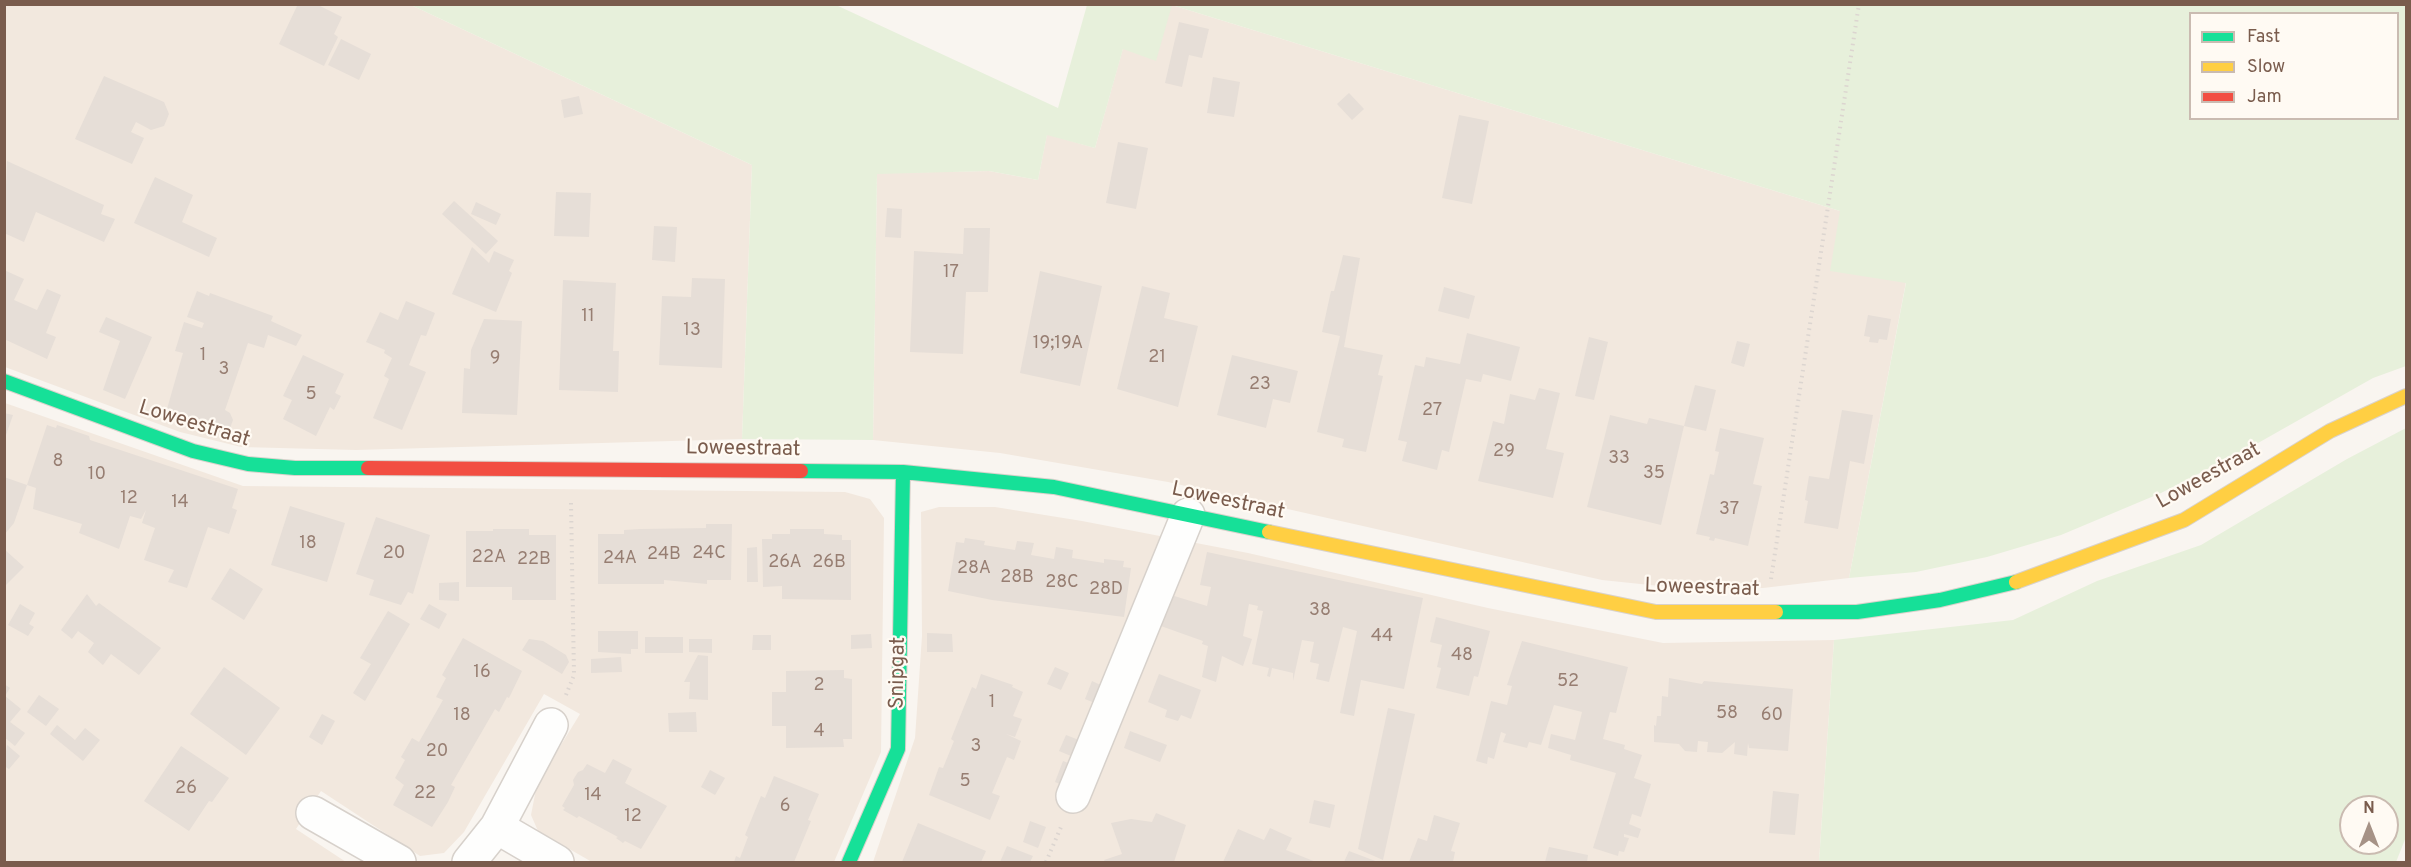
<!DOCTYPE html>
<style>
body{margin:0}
#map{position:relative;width:2411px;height:867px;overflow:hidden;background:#f9f5f0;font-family:Overpass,sans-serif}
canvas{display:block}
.frame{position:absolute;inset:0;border:6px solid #7a5c4d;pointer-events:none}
.legend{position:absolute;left:2189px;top:12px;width:210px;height:108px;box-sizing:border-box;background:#fffaf3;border:2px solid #cabbb1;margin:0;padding:8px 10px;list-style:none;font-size:18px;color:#7a5c4d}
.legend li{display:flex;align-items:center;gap:12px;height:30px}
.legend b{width:30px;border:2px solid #cabbb1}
.north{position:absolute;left:2339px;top:795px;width:60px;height:60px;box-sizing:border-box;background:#fffaf3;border:2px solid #cabbb1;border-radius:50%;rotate:0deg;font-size:16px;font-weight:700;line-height:24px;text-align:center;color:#7a5c4d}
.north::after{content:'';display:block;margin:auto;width:21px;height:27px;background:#a69286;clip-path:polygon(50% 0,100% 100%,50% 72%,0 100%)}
</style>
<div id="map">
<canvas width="2411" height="867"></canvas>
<div class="frame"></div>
<ul class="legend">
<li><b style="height:8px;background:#16e098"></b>Fast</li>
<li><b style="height:8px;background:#ffcf43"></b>Slow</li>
<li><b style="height:8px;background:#f24e42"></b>Jam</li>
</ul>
<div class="north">N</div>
</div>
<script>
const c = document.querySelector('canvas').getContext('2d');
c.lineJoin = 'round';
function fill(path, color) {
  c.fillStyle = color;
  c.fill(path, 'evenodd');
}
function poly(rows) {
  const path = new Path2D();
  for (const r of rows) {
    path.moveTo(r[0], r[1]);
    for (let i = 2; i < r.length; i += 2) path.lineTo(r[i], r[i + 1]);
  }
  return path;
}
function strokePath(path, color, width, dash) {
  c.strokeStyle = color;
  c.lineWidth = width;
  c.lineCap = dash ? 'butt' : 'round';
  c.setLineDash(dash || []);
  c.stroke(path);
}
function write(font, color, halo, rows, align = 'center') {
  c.font = font + ' Overpass,sans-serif';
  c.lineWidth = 4.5;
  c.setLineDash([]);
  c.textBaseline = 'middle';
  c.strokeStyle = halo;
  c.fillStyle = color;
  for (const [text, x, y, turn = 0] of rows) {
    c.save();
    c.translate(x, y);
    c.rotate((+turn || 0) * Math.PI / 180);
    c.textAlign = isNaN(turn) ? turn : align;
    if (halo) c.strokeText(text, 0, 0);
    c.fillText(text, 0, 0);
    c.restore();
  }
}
const residential = poly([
 [4,5,411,5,752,165,742,439,356,450,241,447,180,432,5,367],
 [1172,5,1840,211,1906,282,1849,578,1763,588,1679,588,1602,580,1168,482,1000,453,873,440,877,173,989,171,1038,180,1047,134,1095,148,1123,48],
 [5,403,243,486,845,492,870,499,884,518,881,752,834,862,592,862,538,831,531,815,537,784,580,714,544,694,464,832,444,853,420,856,321,791,296,829,346,862,5,862],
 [939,507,995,507,1082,521,1248,553,1488,608,1663,643,1834,640,1819,862,873,862,915,738,922,636,921,512]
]);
const green = poly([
 [411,5,836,5,1058,108,1087,5,2406,5,2406,366,2373,378,2251,447,2161,493,2061,535,1987,557,1916,572,1849,578,1906,283,1830,271,1840,211,1172,5,1156,61,1123,49,1095,148,1047,135,1038,180,989,171,877,174,873,440,742,439,752,165],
 [2190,14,2398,14,2398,118,2190,118],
 [2406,428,2406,837,2396,862,1819,862,1834,640,2013,620,2097,581,2201,545,2347,459],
 [2351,807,2387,807,2387,843,2351,843]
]);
const building = poly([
 [298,4,316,4,342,17,334,34,338,37,324,66,279,44],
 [1179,22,1209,29,1202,58,1189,55,1182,87,1165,83],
 [341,39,371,54,359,80,328,65],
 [104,76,164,102,169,114,164,126,151,130,136,122,131,132,144,138,132,164,75,139],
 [1213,77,1240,82,1234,117,1207,113],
 [1349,93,1364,109,1352,120,1337,104],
 [579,96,583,114,564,118,561,100],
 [1459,115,1489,121,1472,204,1442,198],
 [1118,142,1148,148,1136,209,1106,203],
 [7,161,104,205,101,214,115,219,104,242,36,212,24,242,4,233],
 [155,177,193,195,182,222,217,238,209,257,134,223],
 [556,192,591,193,589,237,554,236],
 [454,201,498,241,486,254,442,214],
 [476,202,501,214,496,225,471,214],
 [887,208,902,209,901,238,885,237],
 [654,226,677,227,675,262,652,260],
 [964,228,990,228,988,292,966,292,963,354,910,352,914,251,963,254],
 [472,247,489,263,494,251,514,260,509,271,512,273,496,312,452,294],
 [1343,255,1360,258,1344,347,1383,355,1378,375,1383,376,1366,452,1342,447,1344,439,1317,432,1340,336,1322,332,1331,291,1334,291],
 [4,270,24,279,14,300,37,310,47,289,61,295,46,333,56,337,47,359,4,339],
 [1040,271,1102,286,1080,386,1020,373],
 [692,278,725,279,722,368,659,365,662,296,691,297],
 [563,280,616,283,613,351,619,351,618,392,559,390],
 [1142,286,1170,293,1164,318,1198,326,1178,407,1117,389],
 [1444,287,1475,296,1469,319,1438,311],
 [197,291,209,296,210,293,273,316,271,321,302,335,296,346,268,335,264,348,248,343,225,410,230,413,233,420,229,431,221,428,220,432,165,416,183,353,175,351,184,322,202,328,204,323,187,317],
 [406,301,435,313,426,336,421,335,409,365,426,372,402,430,373,418,389,379,384,376,392,358,384,353,385,350,366,342,380,312,398,320],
 [1868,315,1891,319,1887,340,1879,339,1878,343,1869,342,1870,337,1864,336],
 [106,317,152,337,125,399,103,390,120,341,99,332],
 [484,319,522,321,517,415,462,413,464,368,470,369,471,350],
 [1467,333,1520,347,1511,381,1483,374,1481,382,1466,379,1449,452,1442,450,1437,470,1402,461,1407,442,1398,440,1415,365,1424,367,1426,357,1460,364],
 [1589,337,1608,342,1594,400,1575,396],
 [1737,341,1750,344,1744,367,1731,363],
 [303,355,344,374,335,393,341,396,334,410,330,407,316,436,283,419,292,400,283,396],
 [1232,355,1298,371,1290,403,1273,399,1266,428,1217,415],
 [1695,385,1716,390,1706,431,1684,426,1661,525,1587,507,1610,415,1647,424,1649,418,1684,426],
 [1539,388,1560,393,1546,449,1564,453,1553,498,1478,481,1493,421,1504,424,1510,394,1535,400],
 [1842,410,1873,415,1864,464,1850,461,1838,529,1804,523,1808,501,1805,500,1809,476,1829,479],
 [4,413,13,415,5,438,4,438],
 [47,425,56,428,57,425,89,436,90,440,238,489,232,508,237,510,229,534,208,527,187,588,168,582,174,570,144,560,155,528,142,523,146,510,141,519,130,516,119,549,79,533,82,524,33,509,36,488,27,485],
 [1720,428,1764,438,1753,484,1762,486,1748,546,1715,538,1714,541,1709,540,1710,537,1696,534,1710,474,1714,475,1719,452,1715,451],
 [4,477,27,485,14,523,4,535],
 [290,506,345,523,327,582,271,565],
 [376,517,430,535,413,594,408,592,401,605,369,595,374,580,356,574],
 [706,524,732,524,731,580,707,580,707,584,664,580,664,584,598,584,598,534,624,534,624,530,641,529,706,528],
 [493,529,529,529,529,535,556,535,556,600,512,600,512,587,466,587,466,531,493,531],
 [790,529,824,529,824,534,842,535,842,540,851,540,851,600,782,599,782,586,763,587,762,539,772,539,772,534,790,534],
 [965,538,985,541,984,545,1015,550,1017,541,1034,543,1031,555,1054,559,1056,547,1073,550,1072,558,1104,563,1104,559,1124,561,1123,567,1131,568,1124,617,992,600,948,591,956,542,964,543],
 [757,547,758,582,747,582,747,548],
 [4,549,24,567,4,587],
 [1207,552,1423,598,1404,689,1361,680,1354,716,1340,713,1357,631,1343,627,1329,682,1316,679,1319,664,1310,662,1314,642,1302,640,1293,681,1293,673,1272,668,1270,677,1267,676,1269,668,1252,664,1263,611,1257,610,1258,606,1249,604,1243,636,1252,639,1243,666,1222,656,1216,682,1202,677,1208,646,1202,644,1203,641,1158,625,1171,595,1207,606,1211,587,1200,585],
 [230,568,263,589,244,620,211,599],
 [459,582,459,601,439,600,439,583],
 [87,594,96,606,99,603,161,648,139,675,111,654,103,665,88,652,94,643,78,631,72,639,61,630],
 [20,604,35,613,29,624,34,627,28,636,8,625],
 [429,604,447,614,439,629,420,619],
 [388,611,410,624,365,701,353,693,371,664,360,658],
 [1436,617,1490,631,1478,677,1474,676,1469,696,1436,688,1441,668,1437,667,1442,645,1430,642],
 [598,631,638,631,638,649,631,649,631,654,598,652],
 [927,633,952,634,953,652,927,652],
 [871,634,872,648,851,649,851,635],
 [753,635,771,635,771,650,752,650],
 [645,637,683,637,683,653,645,653],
 [463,638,522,671,509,698,507,697,499,712,495,709,451,785,455,787,448,802,432,827,393,805,404,785,395,778,405,760,401,757,412,738,419,742,443,700,436,697,446,678,442,675],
 [529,639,543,641,566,655,569,662,562,674,522,650],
 [689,639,712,639,712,653,689,652],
 [1522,641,1628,667,1616,713,1610,712,1603,739,1625,745,1624,749,1642,755,1634,778,1651,784,1641,817,1632,814,1629,824,1641,829,1638,838,1624,834,1624,837,1629,838,1624,852,1619,851,1618,856,1593,848,1616,773,1570,760,1571,755,1548,748,1551,734,1575,740,1582,712,1554,705,1541,745,1529,742,1527,748,1503,742,1506,734,1501,732,1494,759,1488,757,1487,764,1476,761,1491,701,1507,705,1512,686,1507,685],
 [698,655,708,656,708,700,689,699,690,682,684,682],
 [621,657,622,672,591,673,591,659],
 [224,667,280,708,246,755,190,714],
 [1055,667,1069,673,1061,690,1047,684],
 [844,670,844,678,852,679,852,739,843,739,844,747,786,748,786,726,772,726,772,692,786,692,786,671],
 [981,674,1013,685,1012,687,1023,692,1013,716,1022,719,1015,737,1006,734,1021,741,1014,760,1007,757,992,793,1000,796,990,820,929,795,939,767,943,768,954,741,951,739,972,687,976,689],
 [1159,674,1201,690,1191,719,1181,715,1178,721,1165,717,1167,710,1148,702],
 [1669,678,1702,684,1704,681,1793,689,1788,751,1749,748,1748,743,1747,756,1734,754,1735,742,1722,753,1707,752,1708,742,1698,741,1697,752,1685,751,1679,744,1654,742,1654,725,1656,726,1657,716,1661,716,1662,696,1668,697],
 [1092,681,1109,689,1102,706,1085,699],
 [4,684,10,688,5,696,21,709,10,722,25,733,15,746,4,737],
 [39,695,59,709,46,726,27,712],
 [1388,708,1415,714,1383,860,1358,849],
 [696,712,697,732,669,732,668,713],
 [322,714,335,721,322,745,309,737],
 [57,725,75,740,85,728,100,740,83,761,50,734],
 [1130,731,1167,745,1160,762,1124,748],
 [1066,735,1084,742,1078,759,1059,751],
 [7,745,20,756,9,769,4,766],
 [181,746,229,778,212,802,209,801,189,831,144,801],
 [613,759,632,769,625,783,667,806,641,849,625,841,623,843,616,838,618,837,579,816,577,818,563,810,565,808,562,806,574,785,573,780,578,772,583,770,587,764,605,773],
 [1063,761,1076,766,1067,787,1055,782],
 [710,770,725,778,715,795,701,787],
 [774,776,819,794,808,820,811,821,794,862,734,862,736,856,740,858,748,837,745,835,761,796,765,798],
 [1773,791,1799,794,1795,835,1769,833],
 [1314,800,1335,805,1330,828,1309,823],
 [1156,813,1186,825,1174,862,1105,862,1104,860,1122,854,1111,823,1131,819,1152,822],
 [1434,815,1460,823,1451,851,1455,852,1453,862,1409,862,1418,838,1427,841],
 [1030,821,1046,827,1038,848,1023,842],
 [918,823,986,851,981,862,902,862],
 [1270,828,1292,838,1286,850,1316,862,1223,862,1238,829,1264,840],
 [1007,846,1033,856,1030,862,1000,862],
 [1549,847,1588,855,1587,862,1545,862],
 [1349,851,1378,862,1344,862]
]);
const path = poly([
 [1771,579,1859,4],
 [566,695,574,675,571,503],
 [1046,862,1061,827]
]);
const street = poly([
 [1073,796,1188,515],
 [313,813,399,862],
 [497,827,557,862],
 [469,862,497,827,551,725]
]);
const fast = poly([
 [4,381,193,451,248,464,295,468,368,468],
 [801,471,903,472,1054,487,1269,532],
 [1776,612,1857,612,1940,600,2016,582],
 [849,862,898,749,903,472]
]);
const slow = poly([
 [1269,532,1656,612,1776,612],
 [2016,582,2184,520,2330,431,2406,396]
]);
const jam = poly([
 [368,468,801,471]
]);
const numberNames = [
 ["17",951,273],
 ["11",588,317],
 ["13",692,331],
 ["19;19A",1058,344],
 ["1",203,356],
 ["21",1157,358],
 ["9",495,359],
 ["3",224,370],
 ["23",1260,385],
 ["5",311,395],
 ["27",1432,411],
 ["29",1504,452],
 ["33",1619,459],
 ["8",58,462],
 ["35",1654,474],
 ["10",97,475],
 ["12",129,499],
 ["14",180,503],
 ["37",1729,510],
 ["18",308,544],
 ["20",394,554],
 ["24C",709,554],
 ["24B",664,555],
 ["22A",489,558],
 ["24A",620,559],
 ["22B",534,560],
 ["26A",785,563],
 ["26B",829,563],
 ["28A",974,569],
 ["28B",1017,578],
 ["28C",1062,583],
 ["28D",1106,590],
 ["38",1320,611],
 ["44",1382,637],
 ["48",1462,656],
 ["16",482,673],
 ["52",1568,682],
 ["2",819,686],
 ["1",992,703],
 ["58",1727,714],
 ["18",462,716],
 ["60",1772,716],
 ["4",819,732],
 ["3",976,747],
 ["20",437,752],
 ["5",965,782],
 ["26",186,789],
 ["22",425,794],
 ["14",593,796],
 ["6",785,807],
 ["12",633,817]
];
const streetNames = [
 ["Loweestraat",194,425,17],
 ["Loweestraat",743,450,1],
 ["Loweestraat",2209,477,-29],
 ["Loweestraat",1228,502,12],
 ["Loweestraat",1702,589,2],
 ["Snipgat",899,673,-89]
];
fill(residential, '#f2e8de');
fill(green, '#e7f0db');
fill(building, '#e6ded7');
strokePath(street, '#d7d1cb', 36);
strokePath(fast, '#d9d2cb', 16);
strokePath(slow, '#d9d2cb', 16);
strokePath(jam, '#d9d2cb', 16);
strokePath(path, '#dcd5d0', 4, [1.5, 4.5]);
strokePath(street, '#fefefd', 33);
strokePath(fast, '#16e098', 14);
strokePath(slow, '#ffcf43', 14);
strokePath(jam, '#f24e42', 14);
write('18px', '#977e72', null, numberNames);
write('21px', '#7a5c4d', '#fffaf3', streetNames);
</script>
